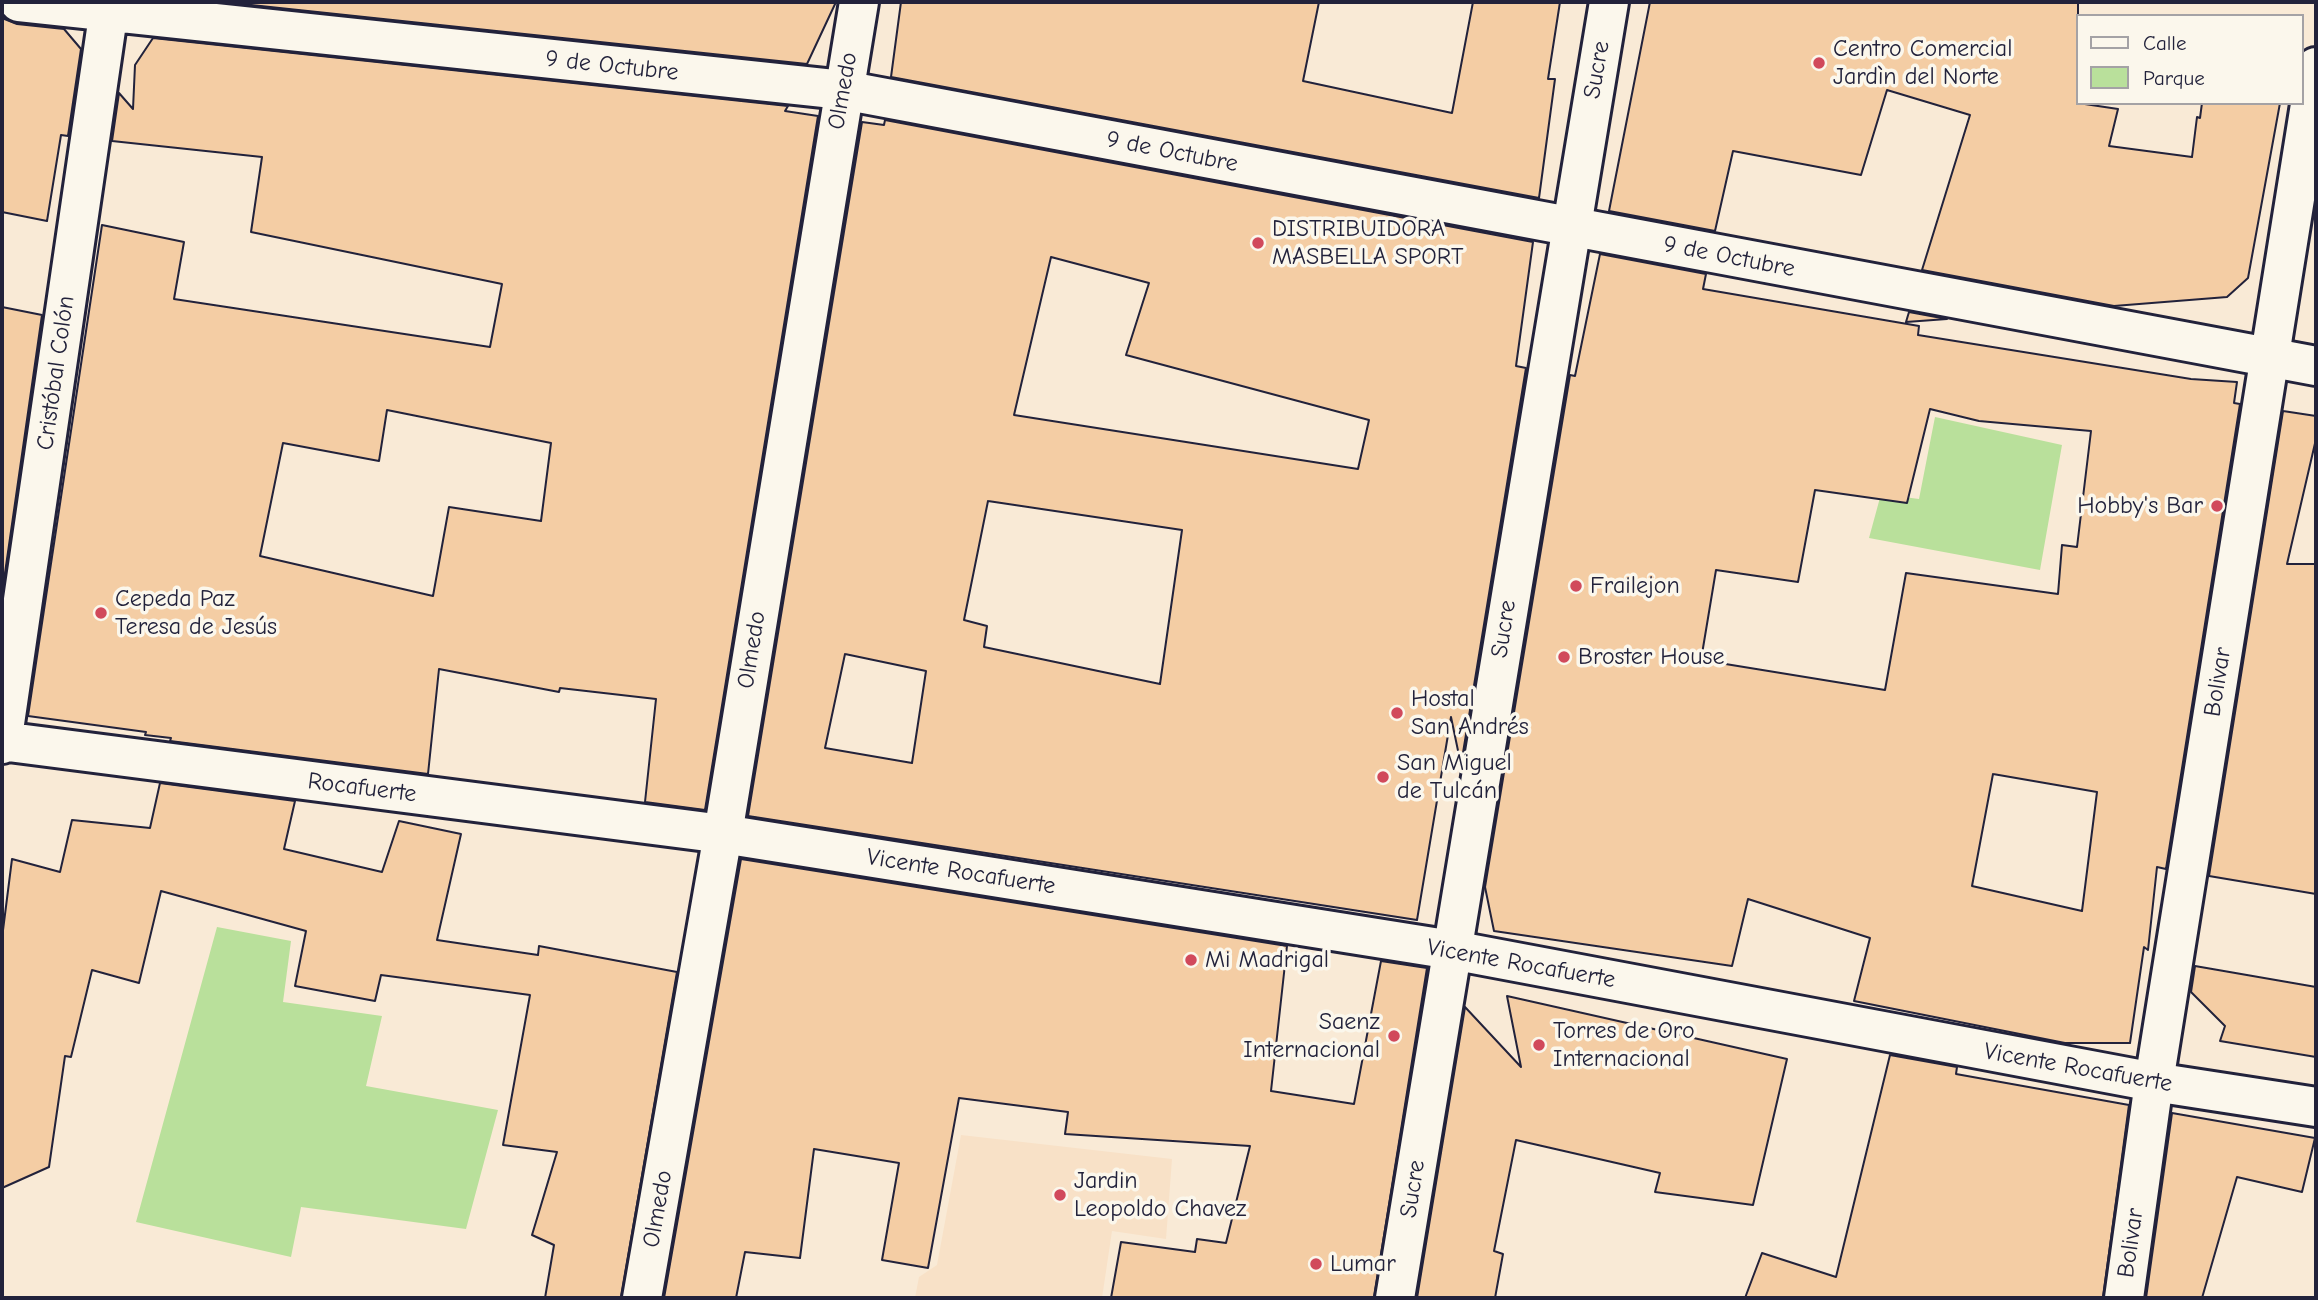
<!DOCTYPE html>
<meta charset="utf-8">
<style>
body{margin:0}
#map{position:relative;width:2318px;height:1300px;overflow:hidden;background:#f9ead6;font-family:"Comic Neue",sans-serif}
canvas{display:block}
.frame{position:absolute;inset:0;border:4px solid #22223b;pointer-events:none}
.legend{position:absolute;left:2076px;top:14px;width:228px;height:91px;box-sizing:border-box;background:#fbf7ec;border:2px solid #a4a2a5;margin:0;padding:9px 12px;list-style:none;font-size:21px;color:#22223b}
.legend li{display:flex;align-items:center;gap:14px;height:35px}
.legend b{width:35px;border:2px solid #a4a2a5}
</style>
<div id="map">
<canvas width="2318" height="1300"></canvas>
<div class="frame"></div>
<ul class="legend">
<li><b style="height:9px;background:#fbf7ec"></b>Calle</li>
<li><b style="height:19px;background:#b9e09b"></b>Parque</li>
</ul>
</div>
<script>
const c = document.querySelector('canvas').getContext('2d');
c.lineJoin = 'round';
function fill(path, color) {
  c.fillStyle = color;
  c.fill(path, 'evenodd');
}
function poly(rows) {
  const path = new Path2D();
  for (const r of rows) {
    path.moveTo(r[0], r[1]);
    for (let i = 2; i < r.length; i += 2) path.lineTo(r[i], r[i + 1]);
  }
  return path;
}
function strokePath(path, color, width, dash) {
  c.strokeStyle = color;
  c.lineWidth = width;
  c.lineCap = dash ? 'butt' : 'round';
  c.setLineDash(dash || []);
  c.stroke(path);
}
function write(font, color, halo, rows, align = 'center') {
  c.font = font + ' "Comic Neue",sans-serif';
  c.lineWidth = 7;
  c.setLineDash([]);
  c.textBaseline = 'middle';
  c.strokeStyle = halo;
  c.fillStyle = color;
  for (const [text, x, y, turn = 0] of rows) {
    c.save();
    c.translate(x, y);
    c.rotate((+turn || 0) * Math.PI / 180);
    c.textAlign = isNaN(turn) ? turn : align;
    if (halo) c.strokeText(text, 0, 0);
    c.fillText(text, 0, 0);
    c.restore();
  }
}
const built = poly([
 [961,1135,1172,1159,1166,1239,1112,1231,1102,1298,915,1298,919,1277,937,1265]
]);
const green = poly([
 [1935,417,2062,445,2040,570,1869,538,1881,494,1919,499],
 [217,927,291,941,283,1002,382,1016,366,1086,498,1110,466,1229,301,1207,291,1257,136,1222]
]);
const building = poly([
 [223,2,836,2,807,64,223,2],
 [901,2,1319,2,1303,81,1452,113,1473,2,1560,2,1548,79,1555,79,1539,198,891,77,901,2],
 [1650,2,2078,2,2078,103,2118,109,2109,146,2192,157,2197,117,2200,118,2202,103,2280,103,2248,278,2227,297,2114,306,1922,270,1970,115,1887,90,1861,175,1733,151,1715,231,1609,211,1650,2],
 [2,18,17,24,64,29,81,49,68,136,61,135,47,221,2,212,2,18],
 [153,38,788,106,785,111,818,116,705,810,645,802,656,699,560,688,559,692,439,669,428,774,170,741,171,738,145,735,146,732,28,716,102,225,184,242,174,299,490,347,502,284,251,232,262,157,112,141,119,93,133,109,135,65,153,38],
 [387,410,551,443,541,521,449,507,433,596,260,556,283,443,379,461,387,410],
 [885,120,1533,242,1516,366,1526,368,1461,765,1451,717,1417,920,748,816,862,122,884,125,885,120],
 [1051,257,1149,283,1126,355,1369,420,1358,469,1014,415,1051,257],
 [988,501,1182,530,1160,684,984,647,987,626,964,620,988,501],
 [845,654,926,671,912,763,825,748,845,654],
 [1600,254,1706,274,1703,289,1919,326,1918,335,2191,379,2237,382,2234,403,2240,404,2166,869,2157,867,2148,950,2144,947,2130,1043,2065,1043,1854,1001,1870,938,1748,899,1732,966,1494,931,1485,887,1570,375,1575,376,1600,254],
 [1930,409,1979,421,2091,431,2077,547,2062,545,2058,594,1906,573,1885,690,1701,660,1716,570,1798,582,1815,490,1907,503,1930,409],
 [1993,774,2097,792,2082,911,1972,886,1993,774],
 [2,307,42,315,2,594,2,307],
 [1909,312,1947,319,1906,322,1909,312],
 [2283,411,2316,416,2316,439,2287,564,2316,564,2316,894,2209,876,2283,411],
 [160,783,295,801,284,849,382,872,399,821,461,834,437,940,538,955,539,946,677,972,621,1298,545,1298,554,1245,532,1235,557,1152,503,1145,530,995,381,975,375,1001,295,986,306,931,161,891,139,983,92,970,71,1057,65,1056,49,1167,2,1188,2,938,12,859,60,872,72,820,150,828,160,783],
 [741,859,1287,946,1271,1091,1354,1104,1381,961,1427,968,1374,1298,1111,1298,1121,1242,1195,1252,1197,1239,1226,1243,1250,1146,1065,1134,1068,1112,959,1098,928,1268,882,1260,899,1163,814,1149,800,1258,745,1252,736,1298,664,1298,741,859],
 [2195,966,2316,987,2316,1057,2220,1041,2225,1026,2191,992,2195,966],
 [1507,996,1787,1059,1753,1205,1655,1192,1660,1173,1516,1140,1494,1251,1503,1254,1495,1298,1417,1298,1465,1007,1521,1067,1507,996],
 [1890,1055,1957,1067,1956,1074,2129,1105,2103,1298,1745,1298,1762,1253,1836,1277,1890,1055],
 [2172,1113,2315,1138,2302,1192,2237,1177,2202,1298,2146,1298,2172,1113]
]);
const minor = poly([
 [19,2,843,90,2316,366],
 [2,741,723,834,1452,950,2154,1082,2316,1107],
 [2,744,110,2]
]);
const tertiary = poly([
 [642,1298,723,834,859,2]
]);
const primary = poly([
 [1395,1298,1609,2],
 [2124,1298,2154,1082,2316,67]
]);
const markers = [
 [1819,63,7,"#d1495b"],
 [1258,243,7,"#d1495b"],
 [2217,506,7,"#d1495b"],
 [1576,586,7,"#d1495b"],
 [101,613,7,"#d1495b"],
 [1564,657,7,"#d1495b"],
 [1397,713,7,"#d1495b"],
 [1383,777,7,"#d1495b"],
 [1191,960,7,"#d1495b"],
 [1394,1036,7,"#d1495b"],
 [1539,1045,7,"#d1495b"],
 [1060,1195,7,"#d1495b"],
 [1316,1264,7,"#d1495b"]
];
const poiNames = [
 ["Centro Comercial",1833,49],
 ["Jardìn del Norte",1833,77],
 ["DISTRIBUIDORA",1272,229],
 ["MASBELLA SPORT",1272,257],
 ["Hobby's Bar",2203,506,"right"],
 ["Frailejon",1590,586],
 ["Cepeda Paz",115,599],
 ["Teresa de Jesús",115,627],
 ["Broster House",1578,657],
 ["Hostal",1411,699],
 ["San Andrés",1411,727],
 ["San Miguel",1397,763],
 ["de Tulcán",1397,791],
 ["Mi Madrigal",1205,960],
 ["Saenz",1380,1022,"right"],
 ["Internacional",1380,1050,"right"],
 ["Torres de Oro",1553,1031],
 ["Internacional",1553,1059],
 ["Jardin",1074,1181],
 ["Leopoldo Chavez",1074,1209],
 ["Lumar",1330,1264]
];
const streetNames = [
 ["9 de Octubre",612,66,6],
 ["Sucre",1597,70,-80],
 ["Olmedo",843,91,-80],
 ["9 de Octubre",1172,152,11],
 ["9 de Octubre",1729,257,11],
 ["Cristóbal Colón",56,373,-82],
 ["Sucre",1504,629,-81],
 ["Olmedo",752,650,-81],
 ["Bolivar",2218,682,-81],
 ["Rocafuerte",362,788,7],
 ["Vicente Rocafuerte",961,872,9],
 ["Vicente Rocafuerte",1521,964,10],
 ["Vicente Rocafuerte",2078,1068,10],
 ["Sucre",1413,1189,-81],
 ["Olmedo",658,1209,-80],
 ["Bolivar",2131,1243,-82]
];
fill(built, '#f8e1c7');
fill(green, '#b9e09b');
fill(building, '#f4cda4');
strokePath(building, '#22223b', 2);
strokePath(minor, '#22223b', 44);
strokePath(tertiary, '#22223b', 44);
strokePath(primary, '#22223b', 44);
strokePath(minor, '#fbf7ec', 38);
strokePath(tertiary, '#fbf7ec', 38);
strokePath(primary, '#fbf7ec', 38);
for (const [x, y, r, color] of markers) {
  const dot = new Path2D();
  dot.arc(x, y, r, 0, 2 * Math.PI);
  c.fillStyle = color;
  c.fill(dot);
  strokePath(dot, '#fbf7ec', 2.5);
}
write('24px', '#22223b', '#fbf7ec', poiNames, 'left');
write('24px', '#22223b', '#fbf7ec', streetNames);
</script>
